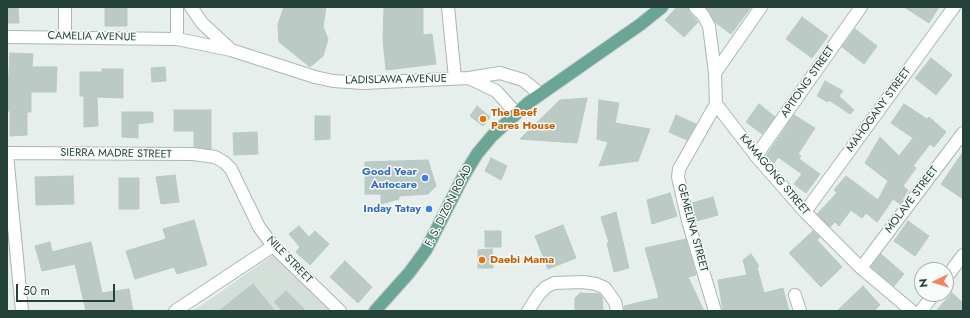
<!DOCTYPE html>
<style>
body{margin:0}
#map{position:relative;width:970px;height:318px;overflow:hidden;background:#e6efeb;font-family:Jost,sans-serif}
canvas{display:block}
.frame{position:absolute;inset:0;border:8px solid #24423a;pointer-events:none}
.north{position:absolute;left:914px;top:262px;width:40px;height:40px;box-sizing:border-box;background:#f7fbf9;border:1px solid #a3b1ad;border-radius:50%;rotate:265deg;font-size:11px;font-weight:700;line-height:16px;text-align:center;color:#24423a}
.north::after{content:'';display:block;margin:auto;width:14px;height:18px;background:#f4845f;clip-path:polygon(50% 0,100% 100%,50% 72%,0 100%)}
.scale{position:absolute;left:16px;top:284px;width:99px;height:18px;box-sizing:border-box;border:2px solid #24423a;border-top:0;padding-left:5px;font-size:12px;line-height:14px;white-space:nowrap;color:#24423a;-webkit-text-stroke:3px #f7fbf9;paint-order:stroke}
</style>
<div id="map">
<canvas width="970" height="318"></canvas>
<div class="frame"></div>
<div class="north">N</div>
<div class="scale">50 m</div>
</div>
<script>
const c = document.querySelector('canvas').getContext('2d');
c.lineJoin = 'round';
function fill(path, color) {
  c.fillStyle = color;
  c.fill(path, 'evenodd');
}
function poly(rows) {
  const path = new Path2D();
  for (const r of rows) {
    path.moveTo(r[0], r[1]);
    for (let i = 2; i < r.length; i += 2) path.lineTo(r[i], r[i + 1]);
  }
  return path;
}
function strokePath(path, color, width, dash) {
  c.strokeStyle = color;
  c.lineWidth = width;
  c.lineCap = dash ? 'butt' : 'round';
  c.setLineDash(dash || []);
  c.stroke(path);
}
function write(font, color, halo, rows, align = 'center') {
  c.font = font + ' Jost,sans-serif';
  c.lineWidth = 3;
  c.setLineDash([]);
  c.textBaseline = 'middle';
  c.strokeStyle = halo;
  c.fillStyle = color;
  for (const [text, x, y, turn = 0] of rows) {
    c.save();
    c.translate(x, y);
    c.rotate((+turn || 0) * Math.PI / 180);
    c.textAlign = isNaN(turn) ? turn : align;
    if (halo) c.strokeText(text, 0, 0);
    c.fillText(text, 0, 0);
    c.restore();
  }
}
const built = poly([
 [273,255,333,311,191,311,205,303]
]);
const building = poly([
 [7,7,18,7,19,23,7,23,7,7],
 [105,7,127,7,127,26,105,26,105,7],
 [284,7,326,7,323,27,328,39,323,56,310,67,279,42,278,24,284,7],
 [384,7,423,7,423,35,432,34,436,64,386,70,383,39,384,7],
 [677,7,688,7,689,12,698,22,684,37,665,20,677,7],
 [706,7,751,7,731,34,716,23,706,7],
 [904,7,939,7,929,23,904,7],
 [802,17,828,36,812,58,786,39,802,17],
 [855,29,877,46,864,64,842,47,855,29],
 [10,53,33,54,32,67,57,67,56,92,31,92,31,112,27,112,27,135,10,136,10,111,7,111,10,53],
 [931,58,952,75,936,95,915,78,931,58],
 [165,67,166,81,152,82,151,68,165,67],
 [102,69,123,69,123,98,97,97,98,126,84,127,84,96,80,96,80,72,102,72,102,69],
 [825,81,843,91,839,96,854,110,850,114,829,100,828,102,817,96,825,81],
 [587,98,577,143,520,139,560,100,587,98],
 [599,100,619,103,615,123,650,129,638,161,599,166,608,142,597,139,599,100],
 [759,104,775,117,762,134,746,122,759,104],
 [904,104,927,119,929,117,946,132,934,147,930,144,913,166,916,168,903,186,908,190,900,204,893,199,877,222,866,213,862,218,851,210,839,226,835,222,830,227,817,214,837,193,834,190,846,176,878,200,888,181,865,163,880,137,899,156,913,138,891,123,904,104],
 [477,106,490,117,483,126,470,116,477,106],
 [174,110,211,110,211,149,194,147,194,131,174,131,174,110],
 [122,112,153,112,153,122,138,124,138,138,122,137,122,112],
 [676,115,696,124,687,140,669,132,676,115],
 [794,115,815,128,798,154,801,156,799,159,820,174,806,193,794,184,802,174,778,157,774,163,766,156,794,115],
 [315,116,330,116,330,139,315,140,315,116],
 [257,132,258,154,234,155,233,133,257,132],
 [963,152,963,199,941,184,963,152],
 [491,158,507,166,501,180,485,171,491,158],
 [428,160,436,186,428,194,399,196,399,199,381,204,381,194,365,194,365,162,428,160],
 [175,175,179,202,161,204,156,177,175,175],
 [73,176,74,204,36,205,35,177,73,176],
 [119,178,139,178,139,209,119,209,119,178],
 [670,193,677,216,652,224,647,200,670,193],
 [713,197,718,215,696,221,692,203,713,197],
 [616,212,629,268,614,272,607,243,609,243,601,217,616,212],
 [194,220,207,265,177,274,174,267,135,279,126,251,166,239,163,229,194,220],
 [908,221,929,236,915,256,894,241,908,221],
 [563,225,576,258,548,269,535,236,563,225],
 [299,226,309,237,315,231,329,244,310,265,296,252,300,247,289,234,299,226],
 [485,231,501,231,501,247,485,247,485,231],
 [813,231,820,237,817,240,842,267,821,287,789,253,813,231],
 [686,239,696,275,688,277,704,311,624,311,624,306,659,298,645,248,686,239],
 [50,242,52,252,91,242,102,293,129,289,133,311,86,311,75,264,42,271,35,246,50,242],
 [492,249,493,268,478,268,478,250,492,249],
 [751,254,759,266,757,267,764,293,783,288,789,311,723,311,718,280,747,275,743,260,751,254],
 [881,254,904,274,894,286,871,267,881,254],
 [345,261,372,287,358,303,330,277,345,261],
 [253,284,275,311,219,311,253,284],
 [863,286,880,305,874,311,837,311,863,286],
 [286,291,306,311,283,311,274,302,286,291],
 [580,293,600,294,602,297,603,311,575,311,575,298,580,293],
 [952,293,963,303,963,311,936,311,952,293]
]);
const minor = poly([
 [177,7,177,39],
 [191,7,202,23,230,49],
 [448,7,455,78],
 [695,7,703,15,709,26,715,73,716,104,756,156,805,212,861,268,912,311],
 [7,37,177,39,231,50,315,77,333,81,363,83,469,78,500,73,523,80,540,94],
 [65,37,65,7],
 [715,73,761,7],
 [469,78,496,91,516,113],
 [7,153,193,154,215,157,224,162,231,169,259,227,273,246,340,311],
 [7,154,22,311],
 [756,156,861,7],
 [805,212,954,7],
 [861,268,963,133],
 [946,278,963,255],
 [795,295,800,311],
 [175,311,273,246],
 [528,311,539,294,546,287,554,283,583,282,596,284,605,288,615,302,617,311],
 [715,311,688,221,678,177,679,169,716,104],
 [921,311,934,294]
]);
const major = poly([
 [375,311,409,273,426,250,463,177,477,154,492,136,528,103,641,24,662,7]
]);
const markers = [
 [483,119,4,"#e8710a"],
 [425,178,4,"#3f7fe0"],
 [429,209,4,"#3f7fe0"],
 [482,260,4,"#e8710a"]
];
const streetNames = [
 ["CAMELIA AVENUE",92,37,1],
 ["LADISLAWA AVENUE",396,80,-1],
 ["APITONG STREET",808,82,-55],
 ["MAHOGANY STREET",879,110,-54],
 ["SIERRA MADRE STREET",116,154,1],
 ["KAMAGONG STREET",774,175,50],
 ["MOLAVE STREET",912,200,-53],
 ["F. S. DIZON ROAD",449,206,-63],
 ["GEMELINA STREET",692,228,75],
 ["NILE STREET",289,260,46]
];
const foodNames = [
 ["The Beef",491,113],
 ["Pares House",491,126],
 ["Daebi Mama",490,260]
];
const shopNames = [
 ["Good Year",417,172],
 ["Autocare",417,185],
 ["Inday Tatay",421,209]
];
fill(built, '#d4dfda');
fill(building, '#bbcac4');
strokePath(building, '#b8c9c2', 1);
strokePath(minor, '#a8b8b2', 14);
strokePath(major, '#c2cac8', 14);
strokePath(minor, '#fff', 12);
strokePath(major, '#6aa596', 12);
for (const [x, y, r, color] of markers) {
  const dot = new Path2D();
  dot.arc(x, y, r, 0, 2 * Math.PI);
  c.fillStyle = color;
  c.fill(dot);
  strokePath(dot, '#f7fbf9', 1.5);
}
write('11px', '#24423a', '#f7fbf9', streetNames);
write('bold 11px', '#c56008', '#f7fbf9', foodNames, 'left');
write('bold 11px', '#366cbe', '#f7fbf9', shopNames, 'right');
</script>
